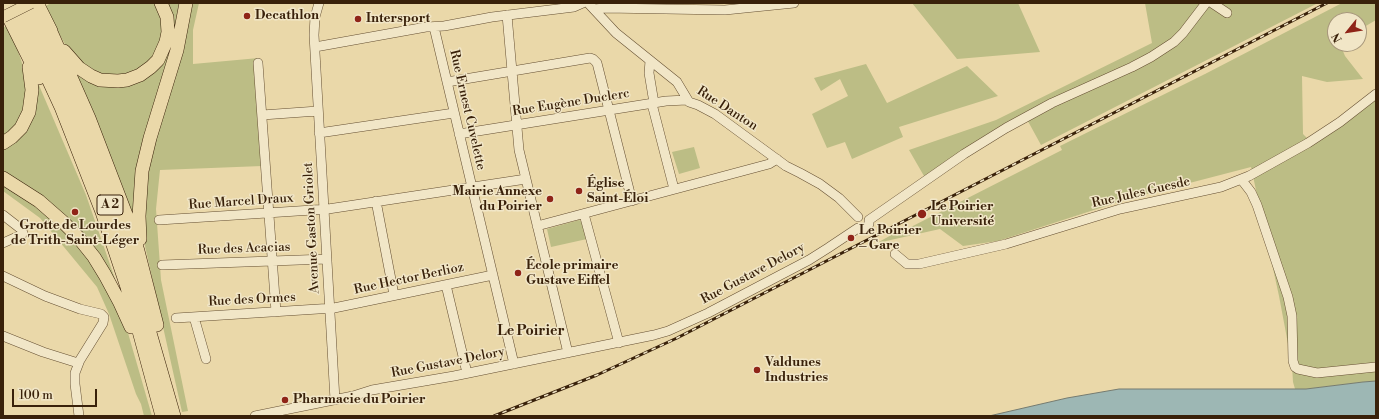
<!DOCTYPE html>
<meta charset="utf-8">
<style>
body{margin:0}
#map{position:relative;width:1379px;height:419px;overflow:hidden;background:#ead8a9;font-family:"Libre Bodoni",serif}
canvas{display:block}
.frame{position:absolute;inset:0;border:4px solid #39210a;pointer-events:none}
.north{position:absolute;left:1327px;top:12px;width:40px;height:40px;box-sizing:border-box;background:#f1e6c7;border:1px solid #a7977b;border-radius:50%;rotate:240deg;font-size:11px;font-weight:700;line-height:16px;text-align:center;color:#39210a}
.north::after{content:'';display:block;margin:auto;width:14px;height:18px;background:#8f2418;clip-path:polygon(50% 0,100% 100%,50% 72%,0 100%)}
.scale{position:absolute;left:12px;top:389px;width:85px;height:18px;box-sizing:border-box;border:2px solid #39210a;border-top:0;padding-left:5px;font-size:12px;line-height:14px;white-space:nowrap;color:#39210a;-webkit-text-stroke:3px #f1e6c7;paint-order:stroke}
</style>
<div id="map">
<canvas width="1379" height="419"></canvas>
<div class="frame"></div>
<div class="north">N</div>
<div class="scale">100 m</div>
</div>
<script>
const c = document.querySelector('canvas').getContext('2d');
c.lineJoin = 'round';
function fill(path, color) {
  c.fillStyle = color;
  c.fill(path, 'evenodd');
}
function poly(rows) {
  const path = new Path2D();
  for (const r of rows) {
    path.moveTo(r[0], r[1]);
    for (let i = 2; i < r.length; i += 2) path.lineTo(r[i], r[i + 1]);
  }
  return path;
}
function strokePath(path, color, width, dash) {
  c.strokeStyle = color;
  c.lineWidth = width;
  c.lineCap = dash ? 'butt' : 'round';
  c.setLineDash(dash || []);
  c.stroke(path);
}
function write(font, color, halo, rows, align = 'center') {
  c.font = font + ' "Libre Bodoni",serif';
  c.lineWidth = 3;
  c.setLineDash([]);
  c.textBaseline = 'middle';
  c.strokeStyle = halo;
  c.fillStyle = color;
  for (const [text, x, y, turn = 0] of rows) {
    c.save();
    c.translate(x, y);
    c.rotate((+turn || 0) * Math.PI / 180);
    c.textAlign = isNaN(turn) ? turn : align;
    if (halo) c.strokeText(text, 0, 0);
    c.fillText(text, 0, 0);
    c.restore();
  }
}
const green = poly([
 [51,3,156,3,163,22,158,53,135,74,103,76,71,55,44,7],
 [164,3,184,3,136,225,71,64,114,84,163,56],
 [190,3,199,3,193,30,193,64,259,58,262,166,160,170,156,209,161,280,188,411,182,412,145,246,143,217,145,184],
 [912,3,1018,3,1040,52,957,59],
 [1145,3,1318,3,1041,145,1024,114,994,132,924,176,909,150,996,120,1152,43],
 [1342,3,1376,3,1376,20,1359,30,1359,20,1335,20,1335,44,1340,44,1345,56,1363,79,1327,82,1302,76,1303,134,1308,139,1324,129,1376,90,1376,381,1363,382,1306,389,1295,389,1293,382,1292,365,1279,296,1251,167,1128,199,998,241,963,246,940,229,877,243,904,228,905,230,1062,150,1060,146,1205,74],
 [6,26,17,48,27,78,22,118,3,139,3,28],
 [866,64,887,103,967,66,998,96,899,127,903,137,852,159,845,142,827,148,812,114,848,96,840,79,821,91,814,78],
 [35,76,86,195,115,279,111,281,93,250,3,175,3,145,13,140],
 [694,147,700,168,679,174,672,152],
 [3,183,36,203,75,239,118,307,128,333,152,416,144,416,141,404,136,394,109,314,97,287,40,218,3,191],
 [579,220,582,222,587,239,551,247,547,229]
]);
const water = poly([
 [1376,381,1376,416,989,416,1067,398,1119,389,1306,389,1363,382,1376,381]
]);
const minor = poly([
 [319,3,315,17,314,35,335,400],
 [588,3,616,33,677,82,689,102,698,105,715,114,786,166,800,173,820,184,839,198,858,217],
 [1212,3,1227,13],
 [594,9,605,8,725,10,794,3],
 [507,15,519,150,568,353],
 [434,27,514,364],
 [315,47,426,27,444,26,492,17,574,7,583,3],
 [650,61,649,73,654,103],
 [258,63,276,312],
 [447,82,590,58,593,59,597,63,632,201],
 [652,104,674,189],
 [262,115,318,111],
 [319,133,454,113],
 [459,134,666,101,687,100],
 [1241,179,1251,192,1257,205,1288,297,1292,316,1293,361,1295,367,1298,369,1317,373,1376,367],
 [376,201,394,295],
 [584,214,619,343],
 [3,215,21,229,23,233,21,235,3,243],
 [159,220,328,209,526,179],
 [869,220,964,154,1006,128,1052,103,1132,67,1151,57,1174,42,1183,33,1206,3],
 [537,226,769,164,777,159],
 [858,228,862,230,866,228,869,224,869,220],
 [895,254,907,264,919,264,1006,244,1120,209,1221,187,1249,176,1308,143,1340,122,1376,94],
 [162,265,327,259],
 [3,276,45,296,80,309,101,314,104,317,103,323,80,360,75,373,75,384,79,416],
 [446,285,467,373],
 [194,317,206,359],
 [176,318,334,308,493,275],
 [3,336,43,352,78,363],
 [255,416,353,396,372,390,454,376,654,335,668,331,708,313,809,260,828,248,858,228]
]);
const highway = poly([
 [13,3,61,107,102,212,127,287,162,416],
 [24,3,69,99,104,185,131,267,174,416],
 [37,3,51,31],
 [3,6,39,78],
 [48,25,89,118,127,217,138,251,157,325],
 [64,51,79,68,91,76,100,80,118,81,127,80,140,75,151,67,158,60,166,42,168,32,167,17,161,3],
 [3,143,12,137,21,128,29,112,32,90,29,67],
 [3,178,39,201,63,222,78,237,94,257,105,275,120,303,131,327],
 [140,239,139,216,142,171,150,138,177,50,186,3]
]);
const rail = poly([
 [494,416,597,375,677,338,1327,3]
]);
const majorBridge = poly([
 [3,17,31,3]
]);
const markers = [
 [247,16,4,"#8f2418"],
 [358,19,4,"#8f2418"],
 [579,191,4,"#8f2418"],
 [550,199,4,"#8f2418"],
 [75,212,4,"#8f2418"],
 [922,214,5,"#8f2418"],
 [851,238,4,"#8f2418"],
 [518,273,4,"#8f2418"],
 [757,370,4,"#8f2418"],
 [285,400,4,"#8f2418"]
];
const shields = [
 [110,205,26]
];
const shieldNames = [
 ["A 2",110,205]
];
const poiNames = [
 ["Decathlon",255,16],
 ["Intersport",366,19],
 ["Église",587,184],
 ["Saint-Éloi",587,199],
 ["Mairie Annexe",542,192,"right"],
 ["du Poirier",542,207,"right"],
 ["Le Poirier",931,207],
 ["Université",931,222],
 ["Grotte de Lourdes",75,226,"center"],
 ["de Trith-Saint-Léger",75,241,"center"],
 ["Le Poirier",859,231],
 ["– Gare",859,246],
 ["École primaire",526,266],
 ["Gustave Eiffel",526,281],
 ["Valdunes",765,363],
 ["Industries",765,378],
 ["Pharmacie du Poirier",293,400]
];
const streetNames = [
 ["Rue Eugène Duclerc",571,103,-9],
 ["Rue Danton",727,109,33],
 ["Rue Ernest Cuvelette",467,110,77],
 ["Rue Jules Guesde",1141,193,-13],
 ["Rue Marcel Draux",241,202,-4],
 ["Avenue Gaston Griolet",312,228,-93],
 ["Rue des Acacias",244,249,-2],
 ["Rue Gustave Delory",753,274,-28],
 ["Rue Hector Berlioz",409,279,-12],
 ["Rue des Ormes",252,300,-3],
 ["Rue Gustave Delory",448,363,-11]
];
const neighbourhoodNames = [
 ["Le Poirier",531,332]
];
fill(green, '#bcbd85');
fill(water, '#9db7b4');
strokePath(water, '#757b70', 1);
strokePath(minor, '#654f32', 10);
strokePath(highway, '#39210a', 14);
strokePath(minor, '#f1e6c7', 9);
strokePath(highway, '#ead8a9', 13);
strokePath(rail, '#39210a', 3);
strokePath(rail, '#f1e6c7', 1.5, [4.5]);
strokePath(majorBridge, '#39210a', 12, []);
strokePath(majorBridge, '#ead8a9', 11);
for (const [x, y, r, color] of markers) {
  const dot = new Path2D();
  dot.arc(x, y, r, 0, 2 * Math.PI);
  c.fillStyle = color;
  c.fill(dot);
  strokePath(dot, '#f1e6c7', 1.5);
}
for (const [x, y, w] of shields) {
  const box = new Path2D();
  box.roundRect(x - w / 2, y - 10, w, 20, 3);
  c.fillStyle = '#f1e6c7';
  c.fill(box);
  strokePath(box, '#39210a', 1);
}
write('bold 12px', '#39210a', null, shieldNames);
write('bold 13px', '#39210a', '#f1e6c7', poiNames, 'left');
write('13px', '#39210a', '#f1e6c7', streetNames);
write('bold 14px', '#39210a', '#f1e6c7', neighbourhoodNames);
</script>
